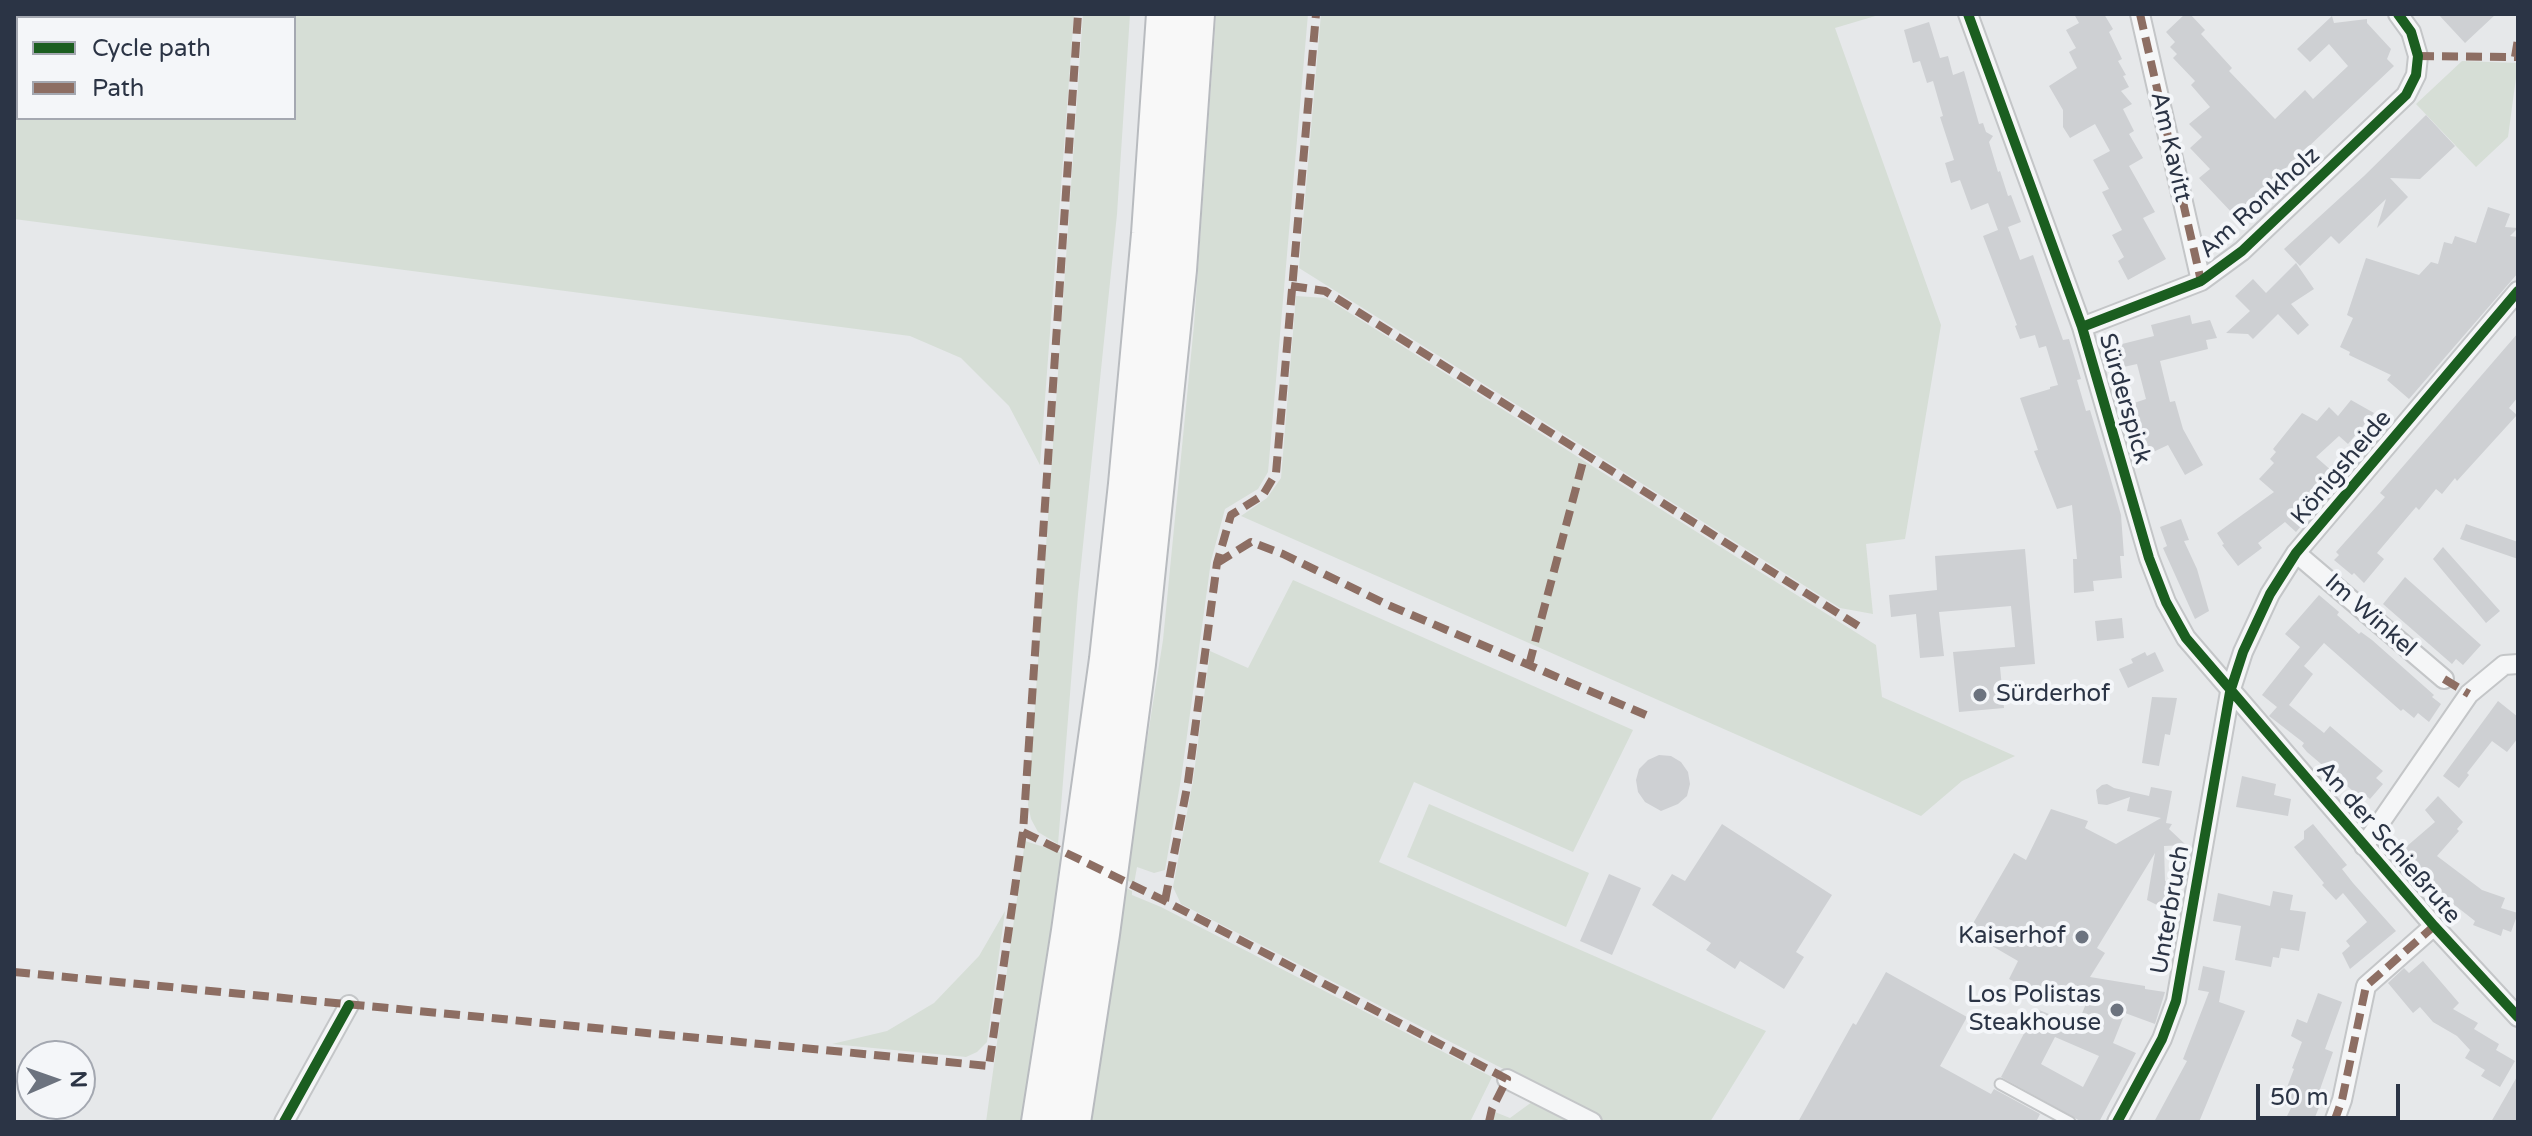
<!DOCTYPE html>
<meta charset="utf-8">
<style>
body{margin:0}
#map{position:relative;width:2532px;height:1136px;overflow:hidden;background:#e6e8ea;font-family:"Varela Round",sans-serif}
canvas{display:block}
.frame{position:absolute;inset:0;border:16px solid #2b3445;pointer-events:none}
.legend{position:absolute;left:16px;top:16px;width:280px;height:104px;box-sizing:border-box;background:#f4f6f9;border:2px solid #a4a8b1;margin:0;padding:10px 14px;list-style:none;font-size:24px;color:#2b3445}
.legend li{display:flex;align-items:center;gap:16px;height:40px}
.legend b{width:40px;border:2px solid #a4a8b1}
.north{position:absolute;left:16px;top:1040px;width:80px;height:80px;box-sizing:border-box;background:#f4f6f9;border:2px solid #a4a8b1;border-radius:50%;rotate:88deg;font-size:22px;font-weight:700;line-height:32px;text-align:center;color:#2b3445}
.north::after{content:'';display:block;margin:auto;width:28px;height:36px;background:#6c737f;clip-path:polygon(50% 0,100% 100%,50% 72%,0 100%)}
.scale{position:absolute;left:2256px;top:1084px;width:144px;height:36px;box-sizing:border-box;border:4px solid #2b3445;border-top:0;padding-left:10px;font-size:24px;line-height:28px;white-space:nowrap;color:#2b3445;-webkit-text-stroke:6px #f4f6f9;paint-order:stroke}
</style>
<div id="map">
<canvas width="2532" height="1136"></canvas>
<div class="frame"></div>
<ul class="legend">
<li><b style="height:10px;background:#1b5e20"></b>Cycle path</li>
<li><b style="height:10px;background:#8d6e63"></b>Path</li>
</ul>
<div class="north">N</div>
<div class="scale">50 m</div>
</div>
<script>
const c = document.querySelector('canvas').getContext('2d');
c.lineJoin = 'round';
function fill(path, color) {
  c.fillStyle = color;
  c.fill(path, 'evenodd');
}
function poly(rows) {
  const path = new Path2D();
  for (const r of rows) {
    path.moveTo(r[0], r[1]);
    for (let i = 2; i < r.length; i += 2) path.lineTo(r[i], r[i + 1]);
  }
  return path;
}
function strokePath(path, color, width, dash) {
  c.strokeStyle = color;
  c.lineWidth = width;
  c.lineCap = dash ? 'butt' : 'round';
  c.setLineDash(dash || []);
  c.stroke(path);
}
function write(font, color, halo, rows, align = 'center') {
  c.font = font + ' "Varela Round",sans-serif';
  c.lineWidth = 8;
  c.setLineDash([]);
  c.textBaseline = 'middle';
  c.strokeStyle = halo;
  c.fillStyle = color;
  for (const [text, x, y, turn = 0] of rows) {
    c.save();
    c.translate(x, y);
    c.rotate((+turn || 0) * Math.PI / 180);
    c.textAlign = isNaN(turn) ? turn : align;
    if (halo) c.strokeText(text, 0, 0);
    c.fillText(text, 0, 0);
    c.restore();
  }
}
const green = poly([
 [14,14,1074,14,1040,465,1009,406,961,358,910,336,14,219],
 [18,18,294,18,294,118,18,118],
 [1083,14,1130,14,1117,214,1078,594,1058,844,1038,832,1031,819,1028,805],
 [1216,14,1308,14,1268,472,1258,489,1225,509,1211,561,1181,779,1165,870,1154,873,1137,867,1134,884,1125,879,1163,640,1194,325],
 [1321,14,1882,14,1835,28,1941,325,1905,539,1866,544,1873,614,1840,608,1299,268],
 [2462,61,2518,63,2508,137,2476,167,2416,104],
 [1296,296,1326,298,1876,645,1882,697,2015,756,1962,781,1921,816,1241,516,1267,498,1281,478],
 [1293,580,1633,730,1573,852,1414,782,1379,862,1766,1031,1710,1122,1607,1122,1181,904,1173,887,1193,781,1210,651,1248,668],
 [1429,804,1589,873,1566,927,1407,857],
 [1025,841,1057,851,1132,891,1132,895,1161,907,1492,1077,1470,1122,986,1122],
 [1005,911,987,1042,977,1052,966,1057,832,1044,887,1031,934,1003,979,956],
 [1536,1099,1581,1122,1493,1122,1495,1112,1510,1118]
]);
const building = poly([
 [2074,14,2104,14,2113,29,2109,32,2122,59,2118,61,2126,75,2123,76,2129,87,2121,91,2132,104,2123,109,2134,131,2129,134,2143,158,2129,166,2155,212,2143,218,2166,259,2128,280,2118,261,2124,257,2112,235,2122,230,2102,192,2109,189,2093,160,2110,151,2095,124,2070,138,2063,127,2063,110,2049,86,2077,68,2069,52,2076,48,2066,30,2079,23],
 [2185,14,2190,14,2205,30,2201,34,2232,68,2229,71,2275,119,2305,90,2313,99,2348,66,2329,44,2310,62,2297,49,2332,16,2334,23,2367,19,2367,23,2391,49,2387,59,2394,66,2235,216,2199,178,2210,169,2190,148,2202,137,2189,124,2210,107,2191,85,2195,81,2173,58,2177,54,2170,47,2175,42,2166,32],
 [2438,14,2496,14,2465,43],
 [1929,22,1940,58,1948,56,1953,75,1964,71,1979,124,1983,123,1986,132,1993,136,1989,142,1998,172,2000,171,2008,196,2011,195,2021,222,2008,227,2020,260,2033,255,2063,340,2069,339,2081,379,2077,380,2086,411,2090,410,2109,473,2121,515,2124,556,2120,556,2122,578,2093,581,2094,591,2074,593,2073,559,2077,559,2072,505,2057,509,2034,451,2038,450,2020,398,2050,389,2050,387,2058,385,2046,346,2039,348,2035,335,2020,339,2015,326,2017,325,1983,236,1998,230,1988,203,1971,210,1960,180,1951,183,1945,163,1954,160,1940,117,1943,116,1933,81,1927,83,1920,61,1913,63,1904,30],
 [2426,115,2455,146,2420,179,2390,178,2408,197,2377,228,2386,199,2339,244,2331,236,2300,266,2284,249,2364,176],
 [2488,207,2510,214,2505,227,2518,228,2510,236,2518,237,2518,273,2409,399,2387,380,2391,375,2349,355,2350,352,2340,347,2353,318,2347,315,2366,258,2419,275,2431,262,2438,264,2444,242,2452,244,2455,236,2476,243],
 [2296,263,2314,289,2291,304,2309,325,2298,335,2278,314,2253,339,2248,334,2226,333,2250,311,2235,296,2253,279,2266,293],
 [2190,315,2192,324,2210,320,2217,338,2206,340,2208,349,2160,361,2170,402,2175,401,2183,429,2203,465,2185,475,2168,445,2149,454,2134,403,2146,399,2137,364,2119,368,2114,346,2154,336,2151,325],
 [2518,333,2518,397,2509,408,2517,415,2457,481,2455,478,2442,494,2436,489,2419,510,2416,507,2377,553,2384,559,2364,583,2354,573,2352,575,2334,560,2339,555,2336,552,2385,497,2380,493],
 [2351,400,2374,413,2348,444,2339,436,2316,457,2341,479,2296,532,2285,522,2258,543,2262,548,2238,566,2222,545,2224,544,2217,533,2274,492,2259,479,2274,463,2270,459,2276,452,2273,449,2302,413,2317,421,2329,407,2338,416],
 [2181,519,2189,540,2184,541,2197,569,2209,611,2195,619,2163,548,2167,546,2160,527],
 [2466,524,2518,542,2518,559,2460,539],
 [2443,547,2500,611,2486,623,2433,559],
 [2025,549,2035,664,2000,667,2004,708,1959,712,1953,652,2015,647,2011,606,1939,612,1944,656,1920,658,1916,614,1891,617,1889,595,1937,590,1935,556],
 [2405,577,2481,645,2463,665,2456,659,2452,664,2383,604],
 [2319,595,2339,612,2337,615,2359,634,2361,632,2372,640,2434,695,2432,697,2441,704,2429,722,2418,713,2414,718,2403,709,2401,711,2324,643,2304,666,2313,674,2289,705,2324,733,2330,726,2383,771,2376,778,2383,784,2370,799,2363,793,2360,797,2307,752,2302,746,2304,743,2269,716,2277,707,2262,695,2300,647,2285,634],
 [2122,618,2124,638,2097,641,2095,621],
 [2145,652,2147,656,2155,652,2164,671,2128,688,2119,669,2133,663,2131,659],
 [2152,697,2177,698,2170,735,2165,734,2159,766,2142,763],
 [2498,701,2518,717,2518,738,2507,752,2492,741,2467,773,2469,775,2459,788,2443,776],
 [1659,755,1671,756,1681,762,1688,772,1690,784,1687,796,1678,804,1661,811,1645,802,1638,792,1636,780,1639,769,1648,760],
 [2242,776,2276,784,2274,795,2291,799,2288,816,2236,807],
 [2107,784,2114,788,2149,796,2151,787,2172,791,2166,823,2172,824,2169,829,2186,845,2164,846,2165,881,2175,887,2165,909,2147,900,2155,853,2097,948,2105,953,2090,977,2145,986,2145,989,2165,992,2155,1024,2125,1013,2113,1043,2136,1053,2099,1122,2082,1122,2001,1077,2037,1009,2077,1026,2089,996,2019,984,2009,979,2018,961,1968,932,2014,853,2026,860,2051,809,2088,821,2085,828,2116,844,2161,818,2127,811,2130,797,2107,805,2098,804,2096,790,2102,785],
 [2055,1037,2099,1056,2083,1087,2041,1064],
 [2438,796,2463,822,2457,829,2459,831,2437,856,2482,890,2505,898,2501,908,2518,913,2511,932,2503,929,2501,936,2473,925,2475,921,2425,882,2399,853,2435,822,2425,810],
 [1722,824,1832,895,1796,952,1804,957,1784,989,1740,961,1735,969,1706,950,1711,943,1652,905,1672,874,1685,881],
 [2313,824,2347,865,2342,869,2353,883,2396,931,2350,969,2342,953,2350,946,2346,941,2367,922,2343,893,2336,900,2322,885,2324,883,2294,847,2304,839,2304,831],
 [1609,874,1641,888,1612,955,1580,941],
 [2273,891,2293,895,2290,910,2306,912,2299,951,2281,948,2279,958,2273,957,2271,967,2235,960,2241,926,2213,921,2218,893,2270,906],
 [2423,961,2459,1003,2453,1009,2478,1023,2474,1029,2499,1044,2496,1050,2515,1061,2500,1087,2481,1076,2485,1070,2465,1058,2470,1050,2457,1036,2433,1022,2420,1007,2413,1013,2388,983,2404,968,2409,973],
 [2203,966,2225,971,2219,1002,2245,1011,2199,1122,2154,1122,2187,1061,2183,1059,2209,992,2198,990],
 [1886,972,1967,1017,1940,1066,1991,1094,1994,1089,2040,1114,2036,1122,1798,1122,1853,1023,1856,1025],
 [2318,993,2342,1002,2325,1049,2333,1052,2317,1098,2322,1100,2313,1122,2296,1122,2286,1118,2291,1108,2281,1103,2294,1069,2292,1068,2302,1042,2291,1036,2297,1019,2307,1023],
 [2518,1075,2518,1122,2491,1122]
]);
const lane = poly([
 [2000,1084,2070,1122]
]);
const street = poly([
 [1968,14,2082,327,2149,558,2166,602,2186,638,2434,926,2518,1017],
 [2140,14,2201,281],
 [2082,327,2201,281,2242,251,2406,95,2416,75,2418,56,2411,32,2398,14],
 [2296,553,2444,679],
 [2364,846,2469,694,2504,665,2518,664],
 [1507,1079,1592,1122],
 [284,1122,349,1005],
 [2117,1122,2162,1039,2176,1001,2230,692,2243,652,2270,594,2296,553,2518,291],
 [2334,1122,2342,1100,2366,986,2434,926]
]);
const highway = poly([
 [1039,1122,1069,931,1107,659,1126,484,1149,234,1164,14],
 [1073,1122,1102,934,1138,664,1179,270,1197,14]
]);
const quiet = poly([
 [2140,14,2201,281],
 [2418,56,2515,57,2518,39],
 [1291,286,1325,291,1860,627],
 [1217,563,1251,542,1283,554,1386,604,1646,715],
 [1529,665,1585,454],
 [2444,679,2469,694],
 [1023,832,1165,901,1507,1079,1492,1109,1489,1122],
 [1165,901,1188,782,1217,563,1231,515,1263,495,1276,473,1316,14],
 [14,972,989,1066,1023,832,1078,14],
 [2334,1122,2342,1100,2366,986,2434,926]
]);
const cycleway = poly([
 [1968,14,2082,327,2149,558,2166,602,2186,638,2434,926,2518,1017],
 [2082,327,2201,281,2242,251,2406,95,2416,75,2418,56,2411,32,2398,14],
 [284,1122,349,1005],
 [2117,1122,2162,1039,2176,1001,2230,692,2243,652,2270,594,2296,553,2518,291]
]);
const markers = [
 [1980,695,8,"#6c737f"],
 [2082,937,8,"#6c737f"],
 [2117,1010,8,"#6c737f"]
];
const streetNames = [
 ["Am Kavitt",2170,147,77],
 ["Am Ronkholz",2260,203,-42],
 ["Sürderspick",2124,399,74],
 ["Königsheide",2342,468,-50],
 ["Im Winkel",2370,616,41],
 ["An der Schießrute",2388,843,49],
 ["Unterbruch",2171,910,-80]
];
const poiNames = [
 ["Sürderhof",1996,695,"left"],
 ["Kaiserhof",2066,937],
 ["Los Polistas",2101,996],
 ["Steakhouse",2101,1024]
];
fill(green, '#d6ded6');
fill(building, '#ced0d3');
strokePath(lane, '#c4c6c8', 13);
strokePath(street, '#c4c6c8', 22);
strokePath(highway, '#b8bbbf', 38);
strokePath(lane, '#f5f6f7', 9);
strokePath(street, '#f5f6f7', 18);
strokePath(highway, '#f8f8f8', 34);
strokePath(quiet, '#8d6e63', 8, [16, 8]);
strokePath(cycleway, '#1b5e20', 10);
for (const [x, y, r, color] of markers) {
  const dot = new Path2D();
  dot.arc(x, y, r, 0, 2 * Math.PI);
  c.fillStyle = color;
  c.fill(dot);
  strokePath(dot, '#f4f6f9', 3);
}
write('24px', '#2b3445', '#f4f6f9', streetNames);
write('24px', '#2b3445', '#f4f6f9', poiNames, 'right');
</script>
